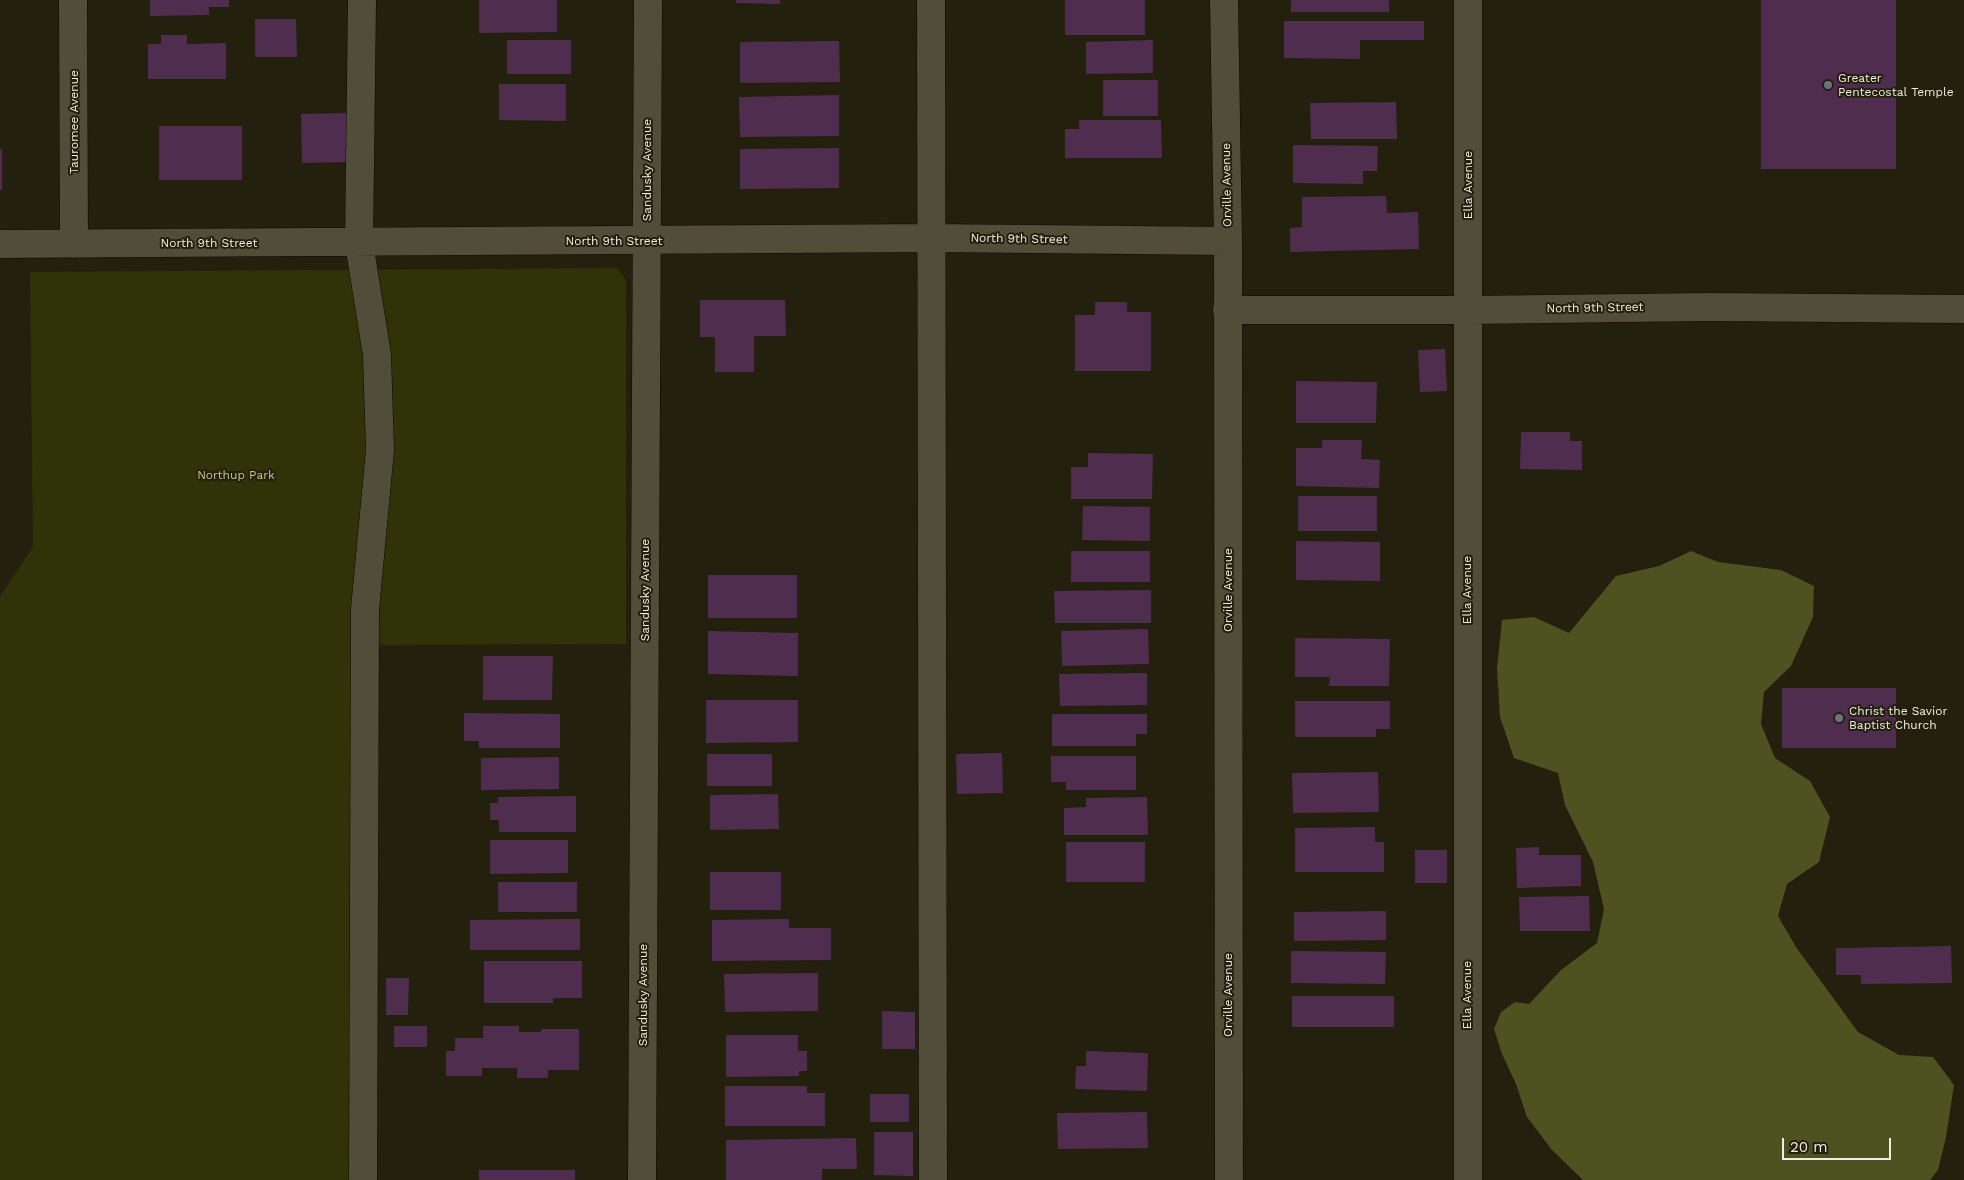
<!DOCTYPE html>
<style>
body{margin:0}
#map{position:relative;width:1964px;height:1180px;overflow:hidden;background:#23200e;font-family:"Work Sans",sans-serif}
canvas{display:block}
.scale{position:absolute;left:1782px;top:1138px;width:109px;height:22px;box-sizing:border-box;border:2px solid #efece1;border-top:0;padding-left:6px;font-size:15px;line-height:18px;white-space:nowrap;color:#efece1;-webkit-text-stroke:4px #23200e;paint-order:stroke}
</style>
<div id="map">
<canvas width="1964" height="1180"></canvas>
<div class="scale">20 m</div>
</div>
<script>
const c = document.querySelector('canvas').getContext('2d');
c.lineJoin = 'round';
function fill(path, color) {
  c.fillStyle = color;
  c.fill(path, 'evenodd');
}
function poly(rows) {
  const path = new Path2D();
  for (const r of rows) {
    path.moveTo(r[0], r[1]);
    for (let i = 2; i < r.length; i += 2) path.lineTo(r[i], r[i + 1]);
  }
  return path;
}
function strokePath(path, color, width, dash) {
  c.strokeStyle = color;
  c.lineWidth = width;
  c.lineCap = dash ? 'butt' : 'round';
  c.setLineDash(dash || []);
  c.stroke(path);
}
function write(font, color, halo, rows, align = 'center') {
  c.font = font + ' "Work Sans",sans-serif';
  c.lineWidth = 4;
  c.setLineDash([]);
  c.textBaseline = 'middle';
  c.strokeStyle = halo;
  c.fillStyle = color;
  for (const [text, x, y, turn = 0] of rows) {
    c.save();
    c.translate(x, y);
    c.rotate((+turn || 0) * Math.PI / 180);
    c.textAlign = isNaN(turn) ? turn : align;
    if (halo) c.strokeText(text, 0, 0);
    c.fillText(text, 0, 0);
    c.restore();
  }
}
const green = poly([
 [617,268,626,280,626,644,351,645,349,1180,0,1180,0,596,33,547,30,272]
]);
const forest = poly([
 [1691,551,1718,562,1781,570,1814,586,1813,617,1791,666,1764,692,1761,724,1775,758,1810,781,1830,817,1819,862,1787,884,1778,916,1796,947,1858,1032,1899,1055,1933,1057,1954,1085,1946,1137,1938,1170,1930,1180,1583,1180,1552,1150,1527,1117,1516,1084,1502,1054,1494,1029,1501,1012,1515,1002,1529,1004,1561,970,1597,943,1604,909,1593,862,1565,805,1558,773,1514,758,1500,717,1497,668,1502,620,1534,617,1569,633,1616,576,1659,566]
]);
const building = poly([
 [150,0,229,0,229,7,209,7,209,15,150,16],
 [479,0,557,0,557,32,479,33],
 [736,0,780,0,780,4,736,3],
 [1065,0,1145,0,1145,35,1065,35],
 [1291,0,1389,0,1389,12,1291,12],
 [1761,0,1896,0,1896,169,1761,169],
 [255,19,296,19,297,57,255,57],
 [1284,21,1424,21,1424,40,1360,40,1360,59,1284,58],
 [161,35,187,35,187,44,226,43,226,79,148,79,148,44,161,44],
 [507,40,571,40,571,74,507,74],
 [1153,40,1153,73,1086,74,1086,42],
 [839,41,840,82,740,83,740,42],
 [1103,80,1158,80,1158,116,1103,116],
 [499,84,566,84,566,121,499,120],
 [839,95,839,136,740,137,739,97],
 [1396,102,1397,139,1311,139,1310,103],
 [349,113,350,162,302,163,301,114],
 [1079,120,1161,120,1162,158,1065,158,1065,129,1079,129],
 [159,126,242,126,242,180,159,180],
 [1293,145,1378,146,1377,171,1363,171,1363,184,1293,183],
 [839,148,839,188,740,189,740,149],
 [0,149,2,149,2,190,0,190],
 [1386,196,1387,213,1418,212,1419,249,1290,252,1290,228,1302,227,1302,197],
 [700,300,785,300,786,336,754,336,754,372,715,372,715,337,700,337],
 [1095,302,1127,302,1127,312,1151,312,1151,371,1075,371,1075,315,1095,315],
 [1445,349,1447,391,1420,392,1418,350],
 [1296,381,1377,382,1376,423,1296,423],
 [1521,432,1570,432,1570,441,1582,441,1582,470,1520,469],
 [1322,440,1362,440,1361,459,1380,460,1379,488,1296,486,1296,448,1322,448],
 [1088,453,1153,454,1152,499,1071,499,1071,467,1088,467],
 [1298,496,1377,496,1377,531,1298,531],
 [1083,506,1150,507,1150,541,1082,540],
 [1296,541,1380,542,1380,581,1296,580],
 [1071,551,1150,551,1150,582,1071,582],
 [708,575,797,575,797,618,708,618],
 [1151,590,1151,623,1055,623,1054,591],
 [1148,629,1149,664,1062,666,1061,631],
 [708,631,798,633,798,676,708,674],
 [1295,638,1390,639,1389,686,1329,686,1330,677,1295,677],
 [483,656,553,656,552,700,483,700],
 [1147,673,1147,705,1060,706,1059,674],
 [1782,688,1896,688,1896,748,1782,748],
 [706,700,798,700,798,742,706,743],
 [1295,701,1390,701,1390,729,1376,729,1376,737,1295,737],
 [464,713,560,714,560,748,479,748,479,741,464,741],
 [1052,714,1147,714,1147,734,1136,734,1136,746,1052,746],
 [1002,753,1003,793,957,794,956,754],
 [707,754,772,754,772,786,707,786],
 [1051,756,1136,756,1136,790,1066,790,1066,782,1051,782],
 [559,757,559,789,481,790,481,758],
 [1378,772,1379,812,1293,813,1292,773],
 [778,794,779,829,710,830,710,795],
 [576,796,576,832,499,832,499,820,490,820,490,803,498,803,498,797],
 [1147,797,1148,835,1064,835,1064,808,1086,807,1086,798],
 [1375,827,1375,842,1384,842,1384,872,1295,872,1295,828],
 [490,840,568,840,568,873,490,874],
 [1066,842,1145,842,1145,882,1066,882],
 [1539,847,1539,855,1581,855,1581,886,1517,888,1516,848],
 [1415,850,1447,850,1447,883,1415,883],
 [710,872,781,872,781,910,710,910],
 [498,882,577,882,577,912,498,912],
 [1589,896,1590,931,1520,931,1519,897],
 [1386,911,1386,940,1294,941,1294,912],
 [580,919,580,950,470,950,470,920],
 [789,919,789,928,831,928,831,960,712,961,712,920],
 [1951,946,1952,983,1861,984,1861,975,1836,975,1836,948],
 [1291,951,1386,952,1385,984,1291,983],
 [484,961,582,961,582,998,553,998,553,1003,484,1003],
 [818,973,818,1011,725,1012,724,974],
 [386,978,409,978,408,1015,386,1015],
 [1292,996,1394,996,1394,1027,1292,1027],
 [882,1011,915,1012,915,1049,882,1049],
 [394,1026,427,1026,427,1047,394,1047],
 [483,1026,519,1026,519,1032,541,1032,541,1029,579,1029,579,1070,548,1070,548,1078,517,1078,517,1068,482,1068,482,1076,446,1076,446,1051,455,1051,455,1038,483,1038],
 [726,1035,798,1035,798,1051,807,1051,807,1071,799,1071,799,1076,726,1077],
 [1086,1051,1148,1053,1147,1091,1075,1089,1076,1066,1086,1066],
 [725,1086,807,1086,807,1093,825,1093,825,1126,725,1126],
 [870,1094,909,1094,909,1122,870,1122],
 [1147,1112,1148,1148,1058,1149,1057,1113],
 [874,1132,913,1132,913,1176,874,1175],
 [856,1138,857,1169,822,1169,822,1180,726,1180,726,1140],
 [479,1170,575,1170,575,1180,479,1180]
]);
const minor = poly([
 [73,0,74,244],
 [362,0,359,243,377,355,380,450,365,609,363,1180],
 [931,0,933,1180],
 [1224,0,1228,241,1229,1180],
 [0,244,931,238,1228,241],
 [1227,310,1467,310,1708,307,1964,309],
 [642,1180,648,0],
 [1468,1180,1468,0]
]);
const markers = [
 [1828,85,5,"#6b7280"],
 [1839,718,5,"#6b7280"]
];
const poiNames = [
 ["Greater",1838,78],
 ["Pentecostal Temple",1838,92],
 ["Christ the Savior",1849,711],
 ["Baptist Church",1849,725]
];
const streetNames = [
 ["Tauromee Avenue",74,122,-90],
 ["Sandusky Avenue",647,170,-90],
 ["Orville Avenue",1227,185,-91],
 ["Ella Avenue",1468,185,-90],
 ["North 9th Street",1019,239,1],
 ["North 9th Street",614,241],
 ["North 9th Street",209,243],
 ["North 9th Street",1595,308,-1],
 ["Sandusky Avenue",645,590,-90],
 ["Orville Avenue",1228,590,-90],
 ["Ella Avenue",1467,590,-90],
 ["Sandusky Avenue",643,995,-90],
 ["Orville Avenue",1228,995,-90],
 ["Ella Avenue",1467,995,-90]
];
const parkNames = [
 ["Northup Park",236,475]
];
fill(green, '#303307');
fill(forest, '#4e5120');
fill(building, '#4f2d4e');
strokePath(minor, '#0d0900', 29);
strokePath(minor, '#514d39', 28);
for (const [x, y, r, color] of markers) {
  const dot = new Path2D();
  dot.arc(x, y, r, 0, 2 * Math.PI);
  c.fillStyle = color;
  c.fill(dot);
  strokePath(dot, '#23200e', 2);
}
write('12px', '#efece1', '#23200e', poiNames, 'left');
write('12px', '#efece1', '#23200e', streetNames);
write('12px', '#c1c87a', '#23200e', parkNames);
</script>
